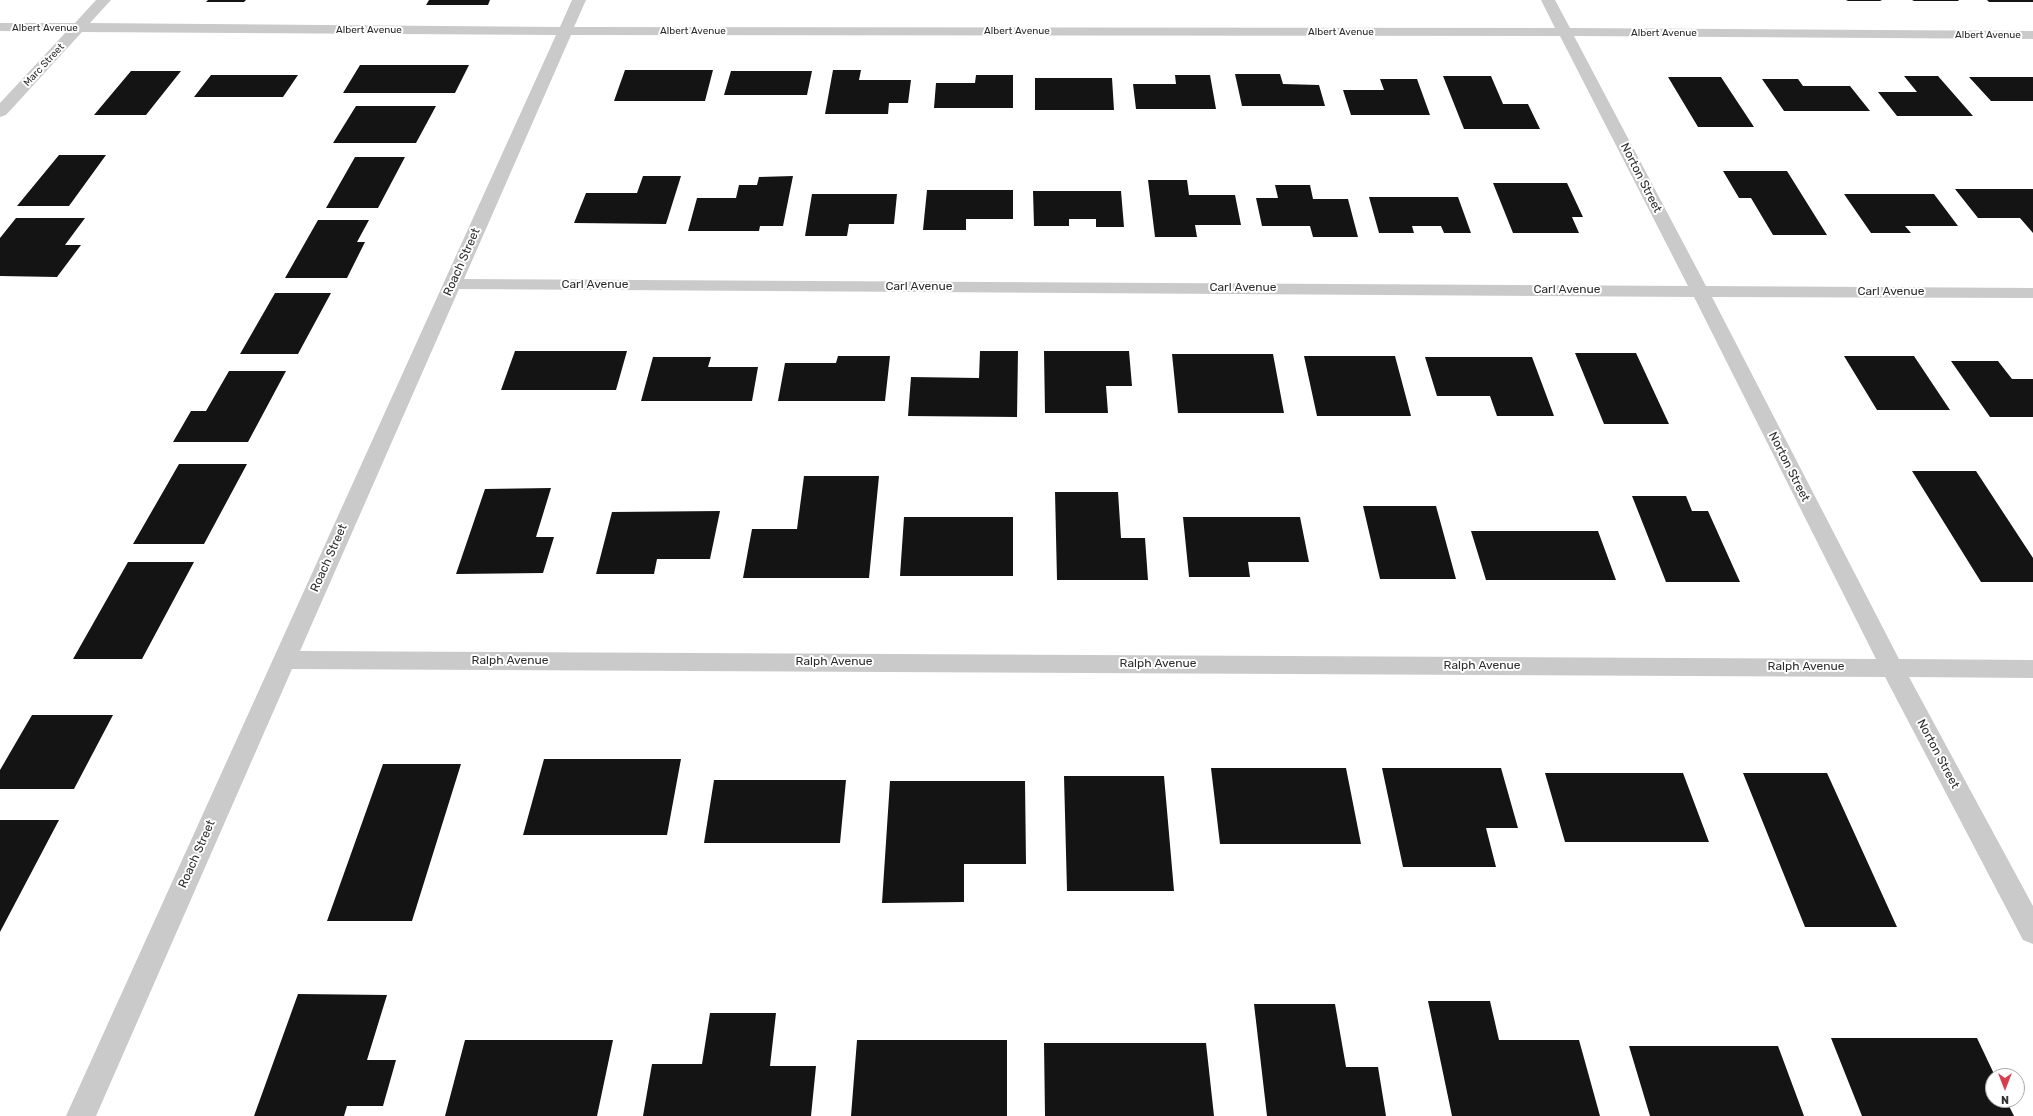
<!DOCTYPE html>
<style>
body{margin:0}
#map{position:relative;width:2033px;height:1116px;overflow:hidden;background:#fff;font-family:Rubik,sans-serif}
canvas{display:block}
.north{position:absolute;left:1985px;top:1068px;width:40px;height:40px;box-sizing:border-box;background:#fff;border:1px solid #ababab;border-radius:50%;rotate:180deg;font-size:11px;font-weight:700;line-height:16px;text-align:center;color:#2d2d2d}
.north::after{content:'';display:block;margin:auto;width:14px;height:18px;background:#d63c4b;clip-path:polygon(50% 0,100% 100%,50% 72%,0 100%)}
</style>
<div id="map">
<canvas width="2033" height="1116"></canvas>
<div class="north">N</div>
</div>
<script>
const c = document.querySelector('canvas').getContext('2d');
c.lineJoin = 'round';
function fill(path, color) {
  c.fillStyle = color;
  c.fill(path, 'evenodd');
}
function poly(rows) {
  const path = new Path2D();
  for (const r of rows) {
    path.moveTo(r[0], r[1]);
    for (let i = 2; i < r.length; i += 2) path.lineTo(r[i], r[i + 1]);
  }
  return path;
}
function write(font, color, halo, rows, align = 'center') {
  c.font = font + ' Rubik,sans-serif';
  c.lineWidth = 4;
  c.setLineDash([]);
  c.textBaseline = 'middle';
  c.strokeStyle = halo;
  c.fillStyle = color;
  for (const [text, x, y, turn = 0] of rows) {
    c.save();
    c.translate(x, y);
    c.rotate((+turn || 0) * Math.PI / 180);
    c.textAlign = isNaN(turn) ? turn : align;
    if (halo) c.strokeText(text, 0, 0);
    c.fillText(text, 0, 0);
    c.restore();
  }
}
const building = poly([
 [208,0,246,0,244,2,206,2],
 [429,0,490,0,488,5,426,5],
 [1846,0,1880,0,1882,1,1848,1],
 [1912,0,1958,0,1959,1,1914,1],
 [1987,0,2033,0,2033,2,1989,2],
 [360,65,469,65,455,93,343,93],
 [625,70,713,70,705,101,614,101],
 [833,70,861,70,859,80,911,80,908,103,889,103,888,114,825,114],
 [131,71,181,71,146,115,94,115],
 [731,71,812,71,807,95,724,95],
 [1235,74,1280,74,1283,84,1319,85,1325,106,1242,106],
 [211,75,298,75,283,97,194,97],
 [976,75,1013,75,1013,108,934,108,936,83,975,83],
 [1175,75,1210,75,1216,109,1136,109,1133,84,1176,84],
 [1443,76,1491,76,1503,104,1528,104,1540,129,1464,129],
 [1904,76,1938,76,1973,116,1897,116,1878,92,1917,92],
 [1668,77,1721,77,1754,127,1698,127],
 [1969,77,2033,77,2033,101,1991,101],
 [1035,78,1112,78,1114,110,1035,110],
 [1380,79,1417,79,1430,115,1351,115,1343,90,1384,90],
 [1762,79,1798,79,1803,86,1850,86,1870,111,1784,111],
 [356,106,436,106,416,143,333,143],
 [59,155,106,155,69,206,17,206],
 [355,157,405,157,378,208,326,208],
 [1723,171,1787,171,1827,235,1773,235,1751,198,1739,198],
 [643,176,681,176,666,224,574,223,586,193,637,193],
 [793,176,783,226,760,226,759,231,688,231,697,198,736,198,739,185,757,185,759,177],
 [1148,180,1187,180,1189,195,1235,195,1241,225,1195,225,1197,237,1155,237],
 [1493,183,1567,183,1583,217,1572,217,1579,233,1513,233],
 [1275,185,1310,185,1313,199,1348,199,1358,237,1313,237,1310,226,1262,226,1256,198,1278,198],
 [1955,189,2033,189,2033,233,2020,218,1978,218],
 [927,190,1013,190,1013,219,966,219,966,230,923,230],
 [1033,191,1121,191,1124,227,1096,227,1096,219,1069,219,1069,226,1034,226],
 [812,194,897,194,894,224,849,224,847,236,805,236],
 [1844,194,1934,194,1958,226,1905,226,1911,233,1871,233],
 [1369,197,1458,197,1471,233,1444,233,1441,226,1412,226,1414,233,1379,233],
 [16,218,85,218,65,245,81,245,57,277,0,276,0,238],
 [318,220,369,220,357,242,365,242,347,278,285,278],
 [275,293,331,293,298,354,240,354],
 [515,351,627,351,616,390,501,390],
 [980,351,1018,351,1017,417,908,416,911,377,979,378],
 [1044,351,1129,351,1132,386,1106,386,1108,413,1045,413],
 [1575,353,1636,353,1669,424,1604,424],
 [1172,354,1273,354,1284,413,1178,413],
 [838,356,890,356,885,401,778,401,785,363,836,363],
 [1304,356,1395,356,1411,416,1317,416],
 [1844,356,1914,356,1950,410,1877,410],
 [653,357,711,357,708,367,758,367,752,401,641,401],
 [1425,357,1532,357,1554,416,1497,416,1490,396,1437,396],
 [1951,361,1998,361,2012,379,2033,379,2033,417,1990,417],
 [229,371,286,371,248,442,173,442,191,411,206,411],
 [179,464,247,464,204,544,133,544],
 [1912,471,1976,471,2033,558,2033,582,1981,582],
 [804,476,879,476,869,578,743,578,752,529,797,529],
 [551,488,536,537,554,537,543,573,456,574,485,489],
 [1055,492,1118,492,1121,538,1145,538,1148,580,1057,580],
 [1632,496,1686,496,1692,511,1708,511,1740,582,1666,582],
 [1363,506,1436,506,1456,579,1380,579],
 [720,511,710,559,657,559,654,574,596,574,612,512],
 [904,517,1013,517,1013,576,900,576],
 [1183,517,1300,517,1309,562,1248,562,1250,577,1189,577],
 [1471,531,1598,531,1616,580,1486,580],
 [128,562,194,562,142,659,73,659],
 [32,715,113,715,74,789,0,789,0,770],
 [544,759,681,759,667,835,523,835],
 [383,764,461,764,412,921,327,921],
 [1211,768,1346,768,1361,844,1220,844],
 [1382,768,1501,768,1518,828,1486,828,1496,867,1403,867],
 [1545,773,1683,773,1709,842,1565,842],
 [1743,773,1827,773,1897,927,1805,927],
 [1064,776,1164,776,1174,891,1067,891],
 [714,780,846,780,840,843,704,843],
 [890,781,1025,781,1026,864,964,864,964,902,882,903],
 [0,820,59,820,0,932],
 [298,994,387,995,367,1060,396,1060,383,1106,347,1106,344,1116,254,1116],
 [1428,1001,1490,1001,1499,1040,1579,1040,1600,1116,1452,1116],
 [1254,1004,1335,1004,1346,1067,1378,1067,1386,1116,1267,1116],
 [710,1013,776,1013,770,1066,816,1066,811,1116,643,1116,652,1064,702,1064],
 [1831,1038,1977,1038,1995,1076,1993,1076,1993,1100,2006,1100,2014,1116,1862,1116],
 [465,1040,613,1040,597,1116,445,1116],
 [857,1040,1007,1040,1007,1116,851,1116],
 [1044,1043,1206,1043,1214,1116,1045,1116],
 [1629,1046,1778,1046,1804,1116,1650,1116]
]);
const minor = poly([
 [96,0,111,0,90,23,560,27,572,0,586,0,574,27,1555,28,1541,0,1555,0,1570,28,2033,31,2033,39,1574,36,1706,286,2033,288,2033,298,1712,297,1899,659,2033,660,2033,678,1909,677,2033,906,2033,944,2023,940,1885,677,292,669,96,1116,66,1116,556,35,82,32,6,115,0,117,0,103,66,32,0,31,0,23,75,23,96,0],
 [571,35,1560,36,1688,286,464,279,571,35],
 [459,289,1694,297,1876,659,300,651,459,289]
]);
const farStreetnames = [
 ["Albert Avenue",45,28],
 ["Albert Avenue",369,30],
 ["Albert Avenue",693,31],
 ["Albert Avenue",1017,31],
 ["Albert Avenue",1341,32],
 ["Albert Avenue",1664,33],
 ["Albert Avenue",1988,35],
 ["Marc Street",44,65,-47]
];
const streetNames = [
 ["Norton Street",1641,178,63],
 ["Roach Street",462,262,-66],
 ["Carl Avenue",595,285],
 ["Carl Avenue",919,287],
 ["Carl Avenue",1243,288],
 ["Carl Avenue",1567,290],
 ["Carl Avenue",1891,292],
 ["Norton Street",1789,467,63],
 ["Roach Street",329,558,-66],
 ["Ralph Avenue",510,661],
 ["Ralph Avenue",834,662],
 ["Ralph Avenue",1158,664],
 ["Ralph Avenue",1482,666],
 ["Ralph Avenue",1806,667],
 ["Norton Street",1938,754,62],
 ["Roach Street",197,854,-66]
];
fill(building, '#141414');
fill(minor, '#cacaca');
write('10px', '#2d2d2d', '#fff', farStreetnames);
write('12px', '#2d2d2d', '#fff', streetNames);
</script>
